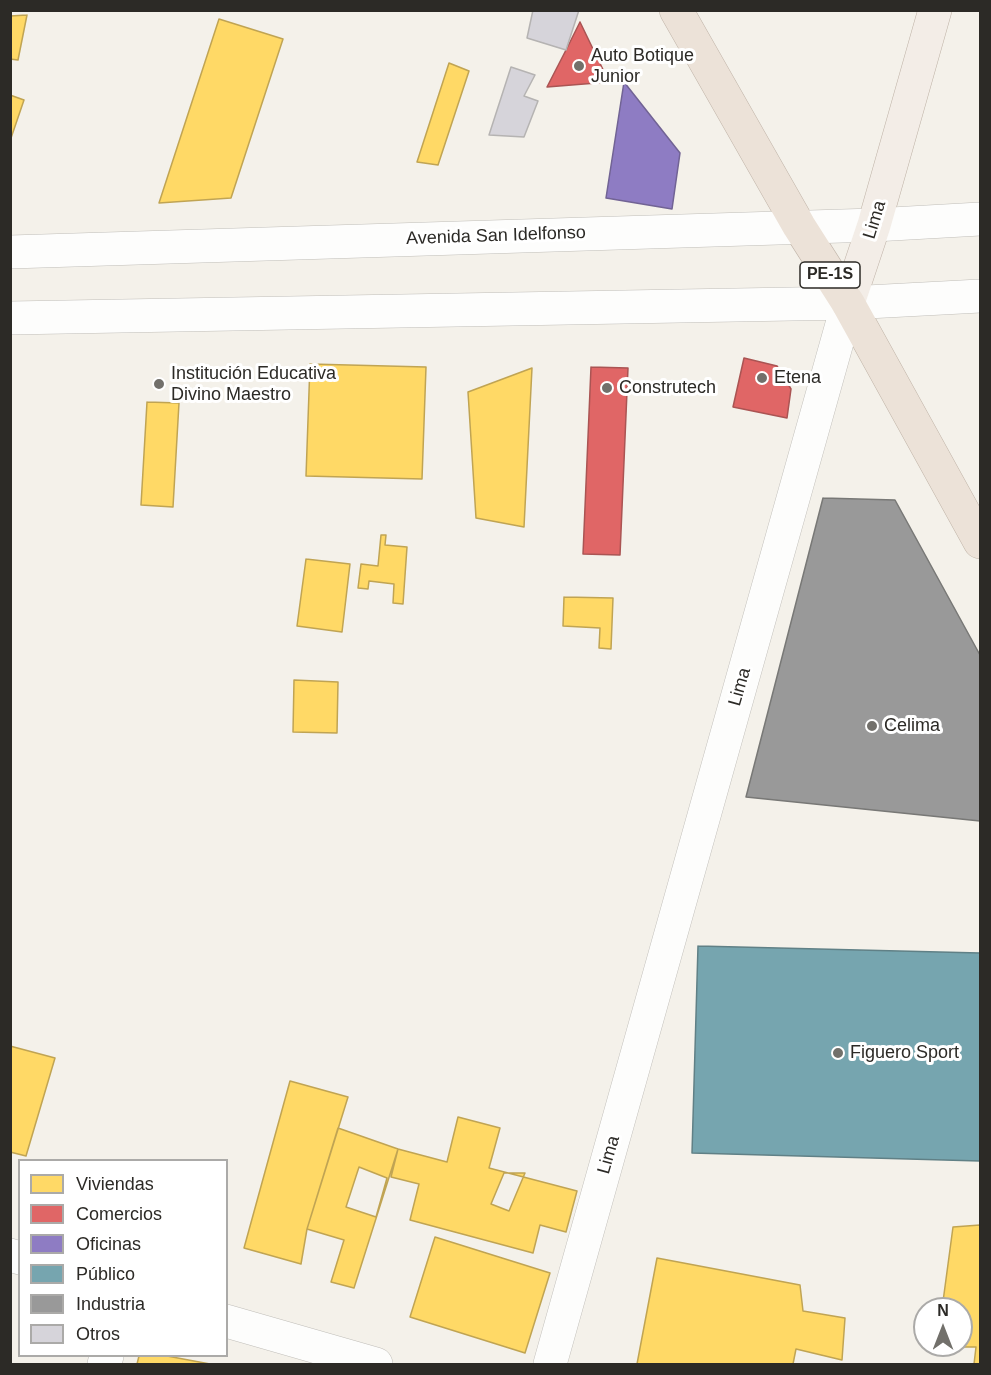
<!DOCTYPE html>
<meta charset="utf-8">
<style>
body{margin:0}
#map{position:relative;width:991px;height:1375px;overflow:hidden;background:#f4f1ea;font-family:Arial,sans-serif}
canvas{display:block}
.frame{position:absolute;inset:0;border:12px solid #2c2a26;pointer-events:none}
.legend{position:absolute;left:18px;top:1159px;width:210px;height:198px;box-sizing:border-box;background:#fff;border:2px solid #abaaa8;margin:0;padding:8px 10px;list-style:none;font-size:18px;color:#2c2a26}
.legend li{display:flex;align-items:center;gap:12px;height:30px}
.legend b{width:30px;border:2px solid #abaaa8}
.north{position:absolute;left:913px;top:1297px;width:60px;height:60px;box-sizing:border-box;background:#fff;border:2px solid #abaaa8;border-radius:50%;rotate:0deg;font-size:16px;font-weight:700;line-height:24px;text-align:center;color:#2c2a26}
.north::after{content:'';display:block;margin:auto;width:21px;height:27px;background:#72706b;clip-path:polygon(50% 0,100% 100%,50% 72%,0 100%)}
</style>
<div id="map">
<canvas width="991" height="1375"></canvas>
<div class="frame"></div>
<ul class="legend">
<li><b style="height:16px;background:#ffd966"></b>Viviendas</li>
<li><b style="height:16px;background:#e06666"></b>Comercios</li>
<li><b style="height:16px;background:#8e7cc3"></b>Oficinas</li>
<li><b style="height:16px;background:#76a5af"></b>Público</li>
<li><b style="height:16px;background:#999"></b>Industria</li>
<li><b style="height:16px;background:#d6d4da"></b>Otros</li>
</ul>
<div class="north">N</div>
</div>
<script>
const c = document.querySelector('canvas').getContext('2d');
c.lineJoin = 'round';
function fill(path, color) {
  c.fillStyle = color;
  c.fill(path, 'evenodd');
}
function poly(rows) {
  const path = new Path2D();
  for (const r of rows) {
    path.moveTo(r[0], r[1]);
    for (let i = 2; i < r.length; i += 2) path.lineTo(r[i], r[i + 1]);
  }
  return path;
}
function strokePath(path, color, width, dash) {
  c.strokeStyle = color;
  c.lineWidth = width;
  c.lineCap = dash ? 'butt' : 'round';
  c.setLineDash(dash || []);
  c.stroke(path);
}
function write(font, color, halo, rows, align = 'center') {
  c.font = font + ' Arial,sans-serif';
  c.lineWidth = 6;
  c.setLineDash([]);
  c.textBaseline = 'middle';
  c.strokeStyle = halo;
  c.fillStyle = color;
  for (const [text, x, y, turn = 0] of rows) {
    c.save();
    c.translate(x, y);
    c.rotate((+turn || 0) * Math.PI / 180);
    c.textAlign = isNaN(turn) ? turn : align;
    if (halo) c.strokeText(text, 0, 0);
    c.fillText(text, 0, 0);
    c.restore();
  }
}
const homes = poly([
 [27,15,18,60,10,59,10,16,27,15],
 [219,19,283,39,231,198,159,203,219,19],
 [449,63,469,71,438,165,417,162,449,63],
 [10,95,24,100,10,141,10,95],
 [310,364,426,367,422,479,306,476,310,364],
 [532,368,524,527,476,518,468,392,532,368],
 [147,402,179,403,173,507,141,505,147,402],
 [381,535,386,535,385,545,407,547,403,604,393,603,394,584,369,581,368,589,358,588,361,564,378,566,381,535],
 [306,559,350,564,342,632,297,626,306,559],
 [564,597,613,598,611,649,599,648,600,628,563,626,564,597],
 [294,680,338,682,337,733,293,732,294,680],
 [10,1046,55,1058,26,1156,10,1152,10,1046],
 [290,1081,348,1097,307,1229,301,1264,244,1248,290,1081],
 [458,1117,500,1128,489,1168,577,1191,566,1232,540,1225,533,1253,410,1220,419,1184,391,1177,398,1149,447,1162,458,1117],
 [338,1128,398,1149,354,1288,331,1282,344,1240,307,1229,338,1128],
 [359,1167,387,1178,376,1217,346,1207,359,1167],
 [504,1173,525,1173,509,1211,491,1204,504,1173],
 [980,1225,980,1364,974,1364,976,1347,936,1347,937,1345,961,1345,961,1309,942,1309,953,1227,980,1225],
 [435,1237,550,1273,525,1353,410,1317,435,1237],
 [657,1258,800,1285,803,1311,845,1318,842,1360,796,1349,793,1364,637,1364,657,1258],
 [139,1356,167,1356,210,1364,137,1364,139,1356]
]);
const shops = poly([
 [580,22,609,82,547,87,566,50,580,22],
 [744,358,777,366,791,389,787,418,733,407,744,358],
 [591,367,628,368,620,555,583,554,591,367]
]);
const offices = poly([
 [624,82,680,153,672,209,606,198,624,82]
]);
const public = poly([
 [698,946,980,953,980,1161,692,1153,698,946]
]);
const industry = poly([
 [823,498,895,500,980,655,980,821,746,797,823,498]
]);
const building = poly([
 [533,10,579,10,566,50,527,38,533,10],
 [511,67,535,75,524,96,538,101,524,137,489,135,511,67]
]);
const minor = poly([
 [10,252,874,225,980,219],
 [10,318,848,303,980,296],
 [10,1255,20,1258],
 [226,1321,376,1364],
 [104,1364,107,1356],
 [550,1364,848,303]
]);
const major = poly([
 [848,303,874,225,935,10]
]);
const highway = poly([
 [676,10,799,226,848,303,980,542]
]);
const markers = [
 [579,66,6,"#72706b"],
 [762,378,6,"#72706b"],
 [159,384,6,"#72706b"],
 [607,388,6,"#72706b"],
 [872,726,6,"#72706b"],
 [838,1053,6,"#72706b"]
];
const shields = [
 [830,275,60]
];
const shieldNames = [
 ["PE-1S",830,275]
];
const poiNames = [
 ["Auto Botique",591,56],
 ["Junior",591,77],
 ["Institución Educativa",171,374],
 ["Divino Maestro",171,395],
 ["Etena",774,378],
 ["Construtech",619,388],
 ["Celima",884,726],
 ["Figuero Sport",850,1053]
];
const streetNames = [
 ["Lima",875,220,-73],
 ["Avenida San Idelfonso",496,236,-2],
 ["Lima",740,687,-74],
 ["Lima",609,1155,-74]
];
fill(homes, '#ffd966');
strokePath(homes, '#c0a453', 1.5);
fill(shops, '#e06666');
strokePath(shops, '#aa5453', 1.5);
fill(offices, '#8e7cc3');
strokePath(offices, '#716394', 1.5);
fill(public, '#76a5af');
strokePath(public, '#608086', 1.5);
fill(industry, '#999');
strokePath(industry, '#787876', 1.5);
fill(building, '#d6d4da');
strokePath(building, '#b5b3b2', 1.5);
strokePath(minor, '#c0beb9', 34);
strokePath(major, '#bfb3a7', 34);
strokePath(highway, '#bfb3a7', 34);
strokePath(minor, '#fdfdfc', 33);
strokePath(major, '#f3ede7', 33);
strokePath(highway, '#ece2d8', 33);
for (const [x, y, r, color] of markers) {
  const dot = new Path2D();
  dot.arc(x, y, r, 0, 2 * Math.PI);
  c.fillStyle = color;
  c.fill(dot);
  strokePath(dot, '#fff', 2);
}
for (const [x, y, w] of shields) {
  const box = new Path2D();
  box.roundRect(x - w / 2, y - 13, w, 26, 4.5);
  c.fillStyle = '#fff';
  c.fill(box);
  strokePath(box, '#2c2a26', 1.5);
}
write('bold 16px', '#2c2a26', null, shieldNames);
write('18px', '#2c2a26', '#fff', poiNames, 'left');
write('18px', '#2c2a26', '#fff', streetNames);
</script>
